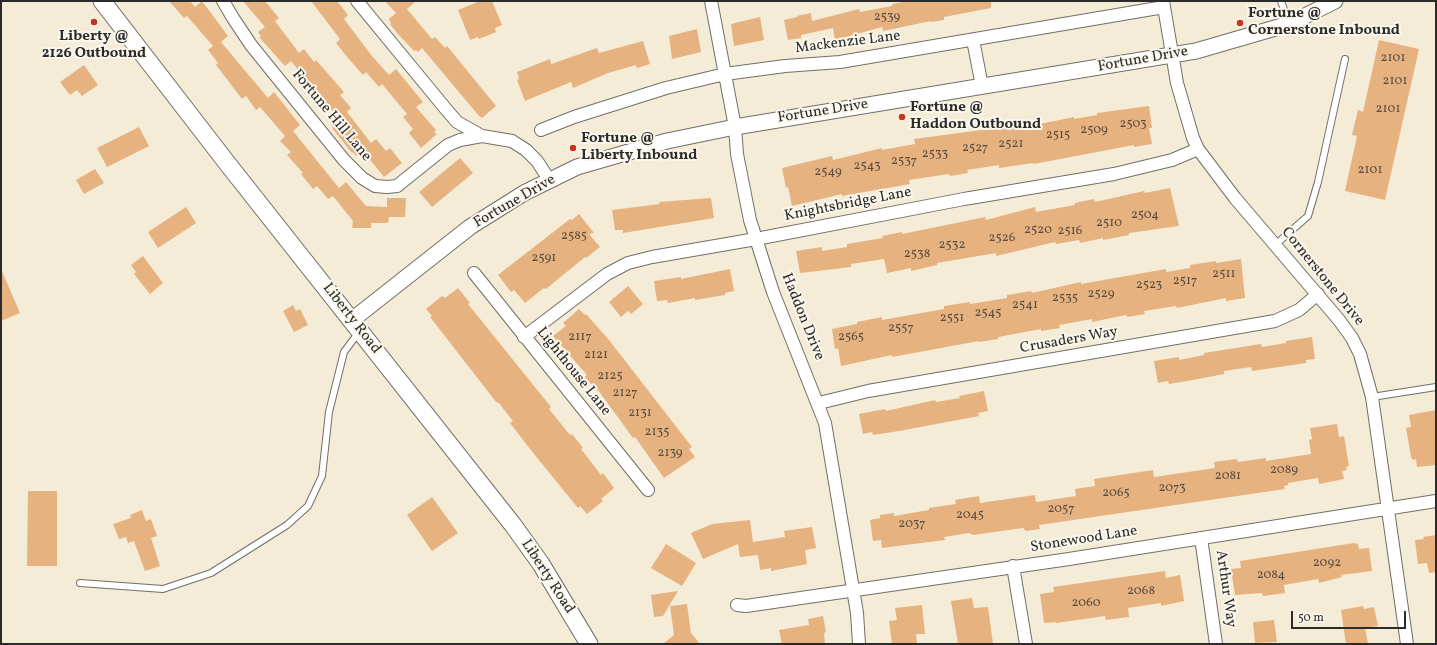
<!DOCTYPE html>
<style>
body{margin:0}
#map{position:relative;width:1437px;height:645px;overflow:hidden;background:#f4ecd7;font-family:Vollkorn,serif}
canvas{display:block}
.frame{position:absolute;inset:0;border:2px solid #2b2b2b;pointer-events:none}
.scale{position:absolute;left:1291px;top:611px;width:115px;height:18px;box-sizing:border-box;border:2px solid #2b2b2b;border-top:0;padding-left:5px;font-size:12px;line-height:14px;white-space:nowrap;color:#2b2b2b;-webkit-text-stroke:3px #fbf7ec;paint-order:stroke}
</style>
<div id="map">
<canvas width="1437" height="645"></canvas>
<div class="frame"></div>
<div class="scale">50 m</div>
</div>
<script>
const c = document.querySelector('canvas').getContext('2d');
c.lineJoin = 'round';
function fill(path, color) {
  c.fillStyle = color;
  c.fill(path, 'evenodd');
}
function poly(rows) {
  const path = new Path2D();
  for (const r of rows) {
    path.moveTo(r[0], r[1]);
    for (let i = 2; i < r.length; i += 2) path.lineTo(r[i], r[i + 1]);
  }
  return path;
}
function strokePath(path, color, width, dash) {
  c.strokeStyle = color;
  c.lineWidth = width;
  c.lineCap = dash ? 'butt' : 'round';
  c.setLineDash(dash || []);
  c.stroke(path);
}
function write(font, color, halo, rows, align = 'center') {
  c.font = font + ' Vollkorn,serif';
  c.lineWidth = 4;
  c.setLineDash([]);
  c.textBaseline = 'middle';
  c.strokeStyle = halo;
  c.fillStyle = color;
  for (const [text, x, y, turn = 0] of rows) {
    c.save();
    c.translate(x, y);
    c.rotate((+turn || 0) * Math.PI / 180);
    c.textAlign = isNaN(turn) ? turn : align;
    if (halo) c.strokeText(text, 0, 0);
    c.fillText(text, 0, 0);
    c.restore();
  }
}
const building = poly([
 [169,1,190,1,195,7,202,1,228,36,221,42,268,98,274,92,300,125,293,131,339,188,346,182,366,206,387,207,387,198,406,198,405,217,389,217,388,223,371,223,371,228,352,228,353,221,333,196,328,199,317,186,313,189,301,174,303,173,287,155,291,152,280,141,285,136,260,107,256,110,246,96,242,99,216,65,218,63,208,50,213,46,187,16,184,18],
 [243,1,265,1,279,18,275,21,299,53,304,49,314,62,316,60,344,92,340,95,351,108,347,112,371,143,376,139,386,151,390,148,402,163,384,177,363,151,356,156,353,152,352,153,332,128,334,127,330,122,337,116,291,61,285,66,259,37,261,36,258,32,265,27],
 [311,1,337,1,348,15,344,19,372,56,389,75,396,69,423,102,416,107,436,130,434,132,437,134,421,148,409,133,413,129,403,117,407,114,382,84,379,87,366,72,363,75,348,58,336,43,340,39],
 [385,1,416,1,407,9,432,39,435,37,445,48,447,46,496,106,482,118,479,116,422,48,418,52,416,50,414,51,397,33,390,24,391,23,389,19,396,13],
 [480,1,492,1,502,25,495,28,496,32,479,39,478,37,470,40,458,10],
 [908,1,991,1,991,8,944,17,944,20,931,22,931,21,883,31,882,27,835,40,833,28,801,35,801,38,788,40,784,20,797,17,797,16,811,13,812,21,859,9,860,12,892,6,892,4],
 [760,17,764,40,734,46,731,24],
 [697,29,701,52,672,59,669,36],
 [1379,40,1419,49,1385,200,1345,191,1357,136,1352,135,1358,110,1363,112],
 [643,41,650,64,637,68,636,65,608,73,573,88,571,82,525,101,517,80,519,79,517,72,550,59,551,64,597,48,599,53],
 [84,65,98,85,82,96,77,90,70,95,60,82],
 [1149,106,1152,128,1149,128,1152,144,1134,147,1134,145,1034,164,1033,163,999,168,999,165,967,170,968,173,950,176,949,174,909,180,910,184,842,196,842,194,792,206,788,187,786,188,782,168,832,156,833,160,882,148,882,150,915,144,914,139,989,129,990,130,1014,126,1015,129,1074,117,1074,119,1097,115,1097,113],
 [139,127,149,146,107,167,97,148],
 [460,158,473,173,432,207,419,192],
 [95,169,104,183,84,194,76,180],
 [1170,188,1179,226,1129,233,1129,235,1103,240,1103,238,1080,243,1079,240,1056,244,1055,242,996,256,996,253,937,263,937,265,911,271,911,268,887,273,884,259,851,264,851,267,800,273,796,251,822,247,822,251,847,247,847,244,883,238,882,236,902,232,902,234,985,217,986,220,1035,207,1036,212,1075,205,1075,203,1094,199,1095,202,1144,191,1145,193],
 [711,198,714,218,623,233,623,230,615,230,612,210,660,204,659,202],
 [186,207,196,223,158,248,148,232],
 [579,214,594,233,589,234,600,247,586,258,585,257,546,289,544,288,525,303,514,290,511,292,498,275,570,219,572,220],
 [143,256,163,283,150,294,134,274,136,272,131,265],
 [1241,259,1245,298,1226,301,1226,298,1177,308,1176,306,1144,311,1145,314,1127,317,1126,315,1092,322,1092,319,1059,325,1060,328,1041,331,1041,329,998,337,998,339,979,342,979,341,892,357,892,355,841,366,838,348,835,349,832,329,857,324,857,322,882,317,882,320,944,309,944,306,970,302,970,304,1007,298,1007,295,1031,291,1032,293,1081,282,1081,284,1166,269,1166,272,1190,268,1190,265,1216,261,1216,263],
 [1,269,20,313,1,321],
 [730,269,734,291,725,293,725,295,695,300,695,298,668,303,667,300,657,301,654,281,681,277,681,279],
 [628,286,643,304,631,314,628,311,621,317,609,302],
 [458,288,470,303,468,304,551,407,549,409,570,435,572,434,583,448,581,449,601,475,603,473,614,488,601,499,603,501,587,514,580,506,578,508,530,449,510,423,513,421,498,402,497,403,430,317,432,316,426,309,442,296,445,298],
 [293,305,296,311,300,309,308,325,294,332,283,311],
 [579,309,585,315,586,314,609,340,692,447,689,449,695,457,664,478,635,437,633,438,598,390,597,391,585,377,587,375,553,336,566,326,563,323],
 [1312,337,1315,359,1306,360,1306,363,1252,371,1251,367,1224,371,1224,374,1193,380,1169,384,1168,381,1158,383,1154,361,1179,357,1179,360,1204,355,1204,353,1261,344,1262,347,1286,343,1286,341],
 [984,391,988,411,978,413,979,416,899,431,873,435,872,432,863,434,859,414,885,409,886,411,935,400,936,402,960,398,959,396],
 [1436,410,1436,465,1417,467,1416,459,1413,460,1411,457,1406,428,1411,427,1409,415],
 [1337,424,1339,437,1344,436,1349,466,1346,467,1347,470,1342,471,1344,479,1319,484,1318,478,1288,483,1288,485,1284,486,1285,489,1039,525,1040,529,1026,531,1023,528,973,535,969,533,944,537,945,540,882,548,881,540,873,541,870,520,880,518,880,515,894,513,894,516,929,510,929,508,956,504,955,500,979,496,980,503,1035,495,1036,502,1076,496,1075,489,1095,486,1094,479,1153,470,1154,477,1215,468,1214,462,1237,459,1238,462,1266,458,1266,461,1311,454,1309,440,1312,439,1310,428],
 [28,491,57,491,57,566,27,566],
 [432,497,458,533,432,551,407,515],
 [142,510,146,521,151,519,157,536,151,538,160,566,145,571,134,541,128,543,126,537,119,539,113,524,131,518,130,515],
 [750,520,753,542,785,537,784,531,812,527,816,548,805,550,807,564,771,571,771,568,760,570,758,555,740,557,738,544,703,559,691,533,712,524],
 [1436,535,1436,572,1429,573,1427,563,1418,564,1415,540,1424,539,1423,537],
 [1354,543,1358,544,1359,549,1369,548,1372,571,1341,575,1342,577,1319,583,1318,579,1284,585,1285,593,1263,596,1262,593,1235,595,1231,569,1241,568,1240,561],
 [666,544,696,563,682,586,651,568],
 [1165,571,1166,578,1180,575,1184,601,1161,606,1161,603,1128,608,1129,617,1106,620,1105,616,1056,623,1056,622,1044,623,1040,594,1054,592,1053,587],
 [678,591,663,616,654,617,651,595],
 [972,598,974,608,988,607,993,644,958,644,951,601],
 [687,604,691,633,700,644,663,644,674,635,670,606],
 [922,605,925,634,916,634,917,644,892,644,889,621,897,620,895,608],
 [1363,606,1364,609,1374,607,1378,626,1365,628,1368,644,1346,644,1341,610],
 [823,616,826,632,824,633,825,644,782,644,779,630,809,625,808,619],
 [1274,620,1277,642,1255,643,1253,622]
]);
const service = poly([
 [1281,1,1289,24],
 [1275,245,1308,216,1318,182,1345,59],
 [1372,397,1436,387],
 [80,583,163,589,211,573,287,525,308,506,322,476,329,412,344,352,359,332]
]);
const minor = poly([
 [223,1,233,18,251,45,344,160,362,178,375,186,387,187,397,186,448,145,460,140,482,136,457,122,445,108,357,1],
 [711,1,735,127,737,154,750,220,773,292,825,423,857,613,859,644],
 [1163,1,1177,83,1193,138,1198,149,1235,198,1339,320,1352,338,1360,354,1372,397,1407,644],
 [973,40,982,86],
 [541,130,574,117,666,88,725,74,785,66,840,62,1164,7],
 [482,136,512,141,526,150,537,161,550,181],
 [474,273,648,490],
 [524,337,607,274,628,263,652,257,756,239,964,199,1114,174,1172,160,1198,149],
 [819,403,868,391,1275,321,1299,310,1318,294],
 [1201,538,1216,644],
 [1013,566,1026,644],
 [737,605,746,606,1069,559,1436,501]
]);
const tertiary = poly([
 [352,320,470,227,524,193,577,167,667,141,735,127,1196,51,1289,24,1335,1]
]);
const secondary = poly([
 [102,1,227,163,513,525,541,564,589,644]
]);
const markers = [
 [94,22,4,"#c8321e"],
 [1240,23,4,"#c8321e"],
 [902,117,4,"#c8321e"],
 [573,148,4,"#c8321e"]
];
const numberNames = [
 ["2539",887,18],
 ["2101",1393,59],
 ["2101",1395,82],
 ["2101",1388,110],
 ["2503",1133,125],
 ["2509",1094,131],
 ["2515",1058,136],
 ["2521",1011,145],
 ["2527",975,149],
 ["2533",935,155],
 ["2537",904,162],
 ["2543",867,167],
 ["2101",1370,171],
 ["2549",828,173],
 ["2504",1145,216],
 ["2510",1109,224],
 ["2520",1038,231],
 ["2516",1070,232],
 ["2585",574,237],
 ["2526",1002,239],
 ["2532",952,246],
 ["2538",917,255],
 ["2591",544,259],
 ["2511",1224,275],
 ["2517",1185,282],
 ["2523",1149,286],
 ["2529",1101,295],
 ["2535",1065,299],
 ["2541",1025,306],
 ["2545",988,314],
 ["2551",952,319],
 ["2557",901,329],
 ["2117",580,338],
 ["2565",851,338],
 ["2121",596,356],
 ["2125",610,377],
 ["2127",625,394],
 ["2131",640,414],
 ["2135",657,433],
 ["2139",670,454],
 ["2089",1284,471],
 ["2081",1228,477],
 ["2073",1172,489],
 ["2065",1116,494],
 ["2057",1061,510],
 ["2045",970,516],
 ["2037",912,525],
 ["2092",1327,564],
 ["2084",1271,576],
 ["2068",1141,592],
 ["2060",1086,604]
];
const poiNames = [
 ["Fortune @",1248,14],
 ["Cornerstone Inbound",1248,31],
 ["Liberty @",94,37,"center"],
 ["2126 Outbound",94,54,"center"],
 ["Fortune @",910,108],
 ["Haddon Outbound",910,125],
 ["Fortune @",581,139],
 ["Liberty Inbound",581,156]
];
const streetNames = [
 ["Mackenzie Lane",848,43,-7],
 ["Fortune Drive",1143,60,-10],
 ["Fortune Drive",823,112,-9],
 ["Fortune Hill Lane",331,116,50],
 ["Fortune Drive",515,202,-30],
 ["Knightsbridge Lane",848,205,-11],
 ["Cornerstone Drive",1322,277,51],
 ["Haddon Drive",802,317,68],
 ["Liberty Road",351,319,52],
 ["Crusaders Way",1069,341,-10],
 ["Lighthouse Lane",573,372,51],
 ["Stonewood Lane",1084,540,-9],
 ["Liberty Road",547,577,57],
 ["Arthur Way",1225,589,82]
];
fill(building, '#e5b280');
strokePath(service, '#716f67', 8);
strokePath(minor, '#716f67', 14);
strokePath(tertiary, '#716f67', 17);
strokePath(secondary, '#716f67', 19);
strokePath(service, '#fff', 6);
strokePath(minor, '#fff', 12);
strokePath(tertiary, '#fff', 15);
strokePath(secondary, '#fff', 17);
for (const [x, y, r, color] of markers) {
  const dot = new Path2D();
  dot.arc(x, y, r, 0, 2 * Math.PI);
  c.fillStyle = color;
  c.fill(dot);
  strokePath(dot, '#fbf7ec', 1.5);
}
write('13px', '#5a4d40', null, numberNames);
write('bold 15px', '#2b2b2b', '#fbf7ec', poiNames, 'left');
write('15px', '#2b2b2b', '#fbf7ec', streetNames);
</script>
